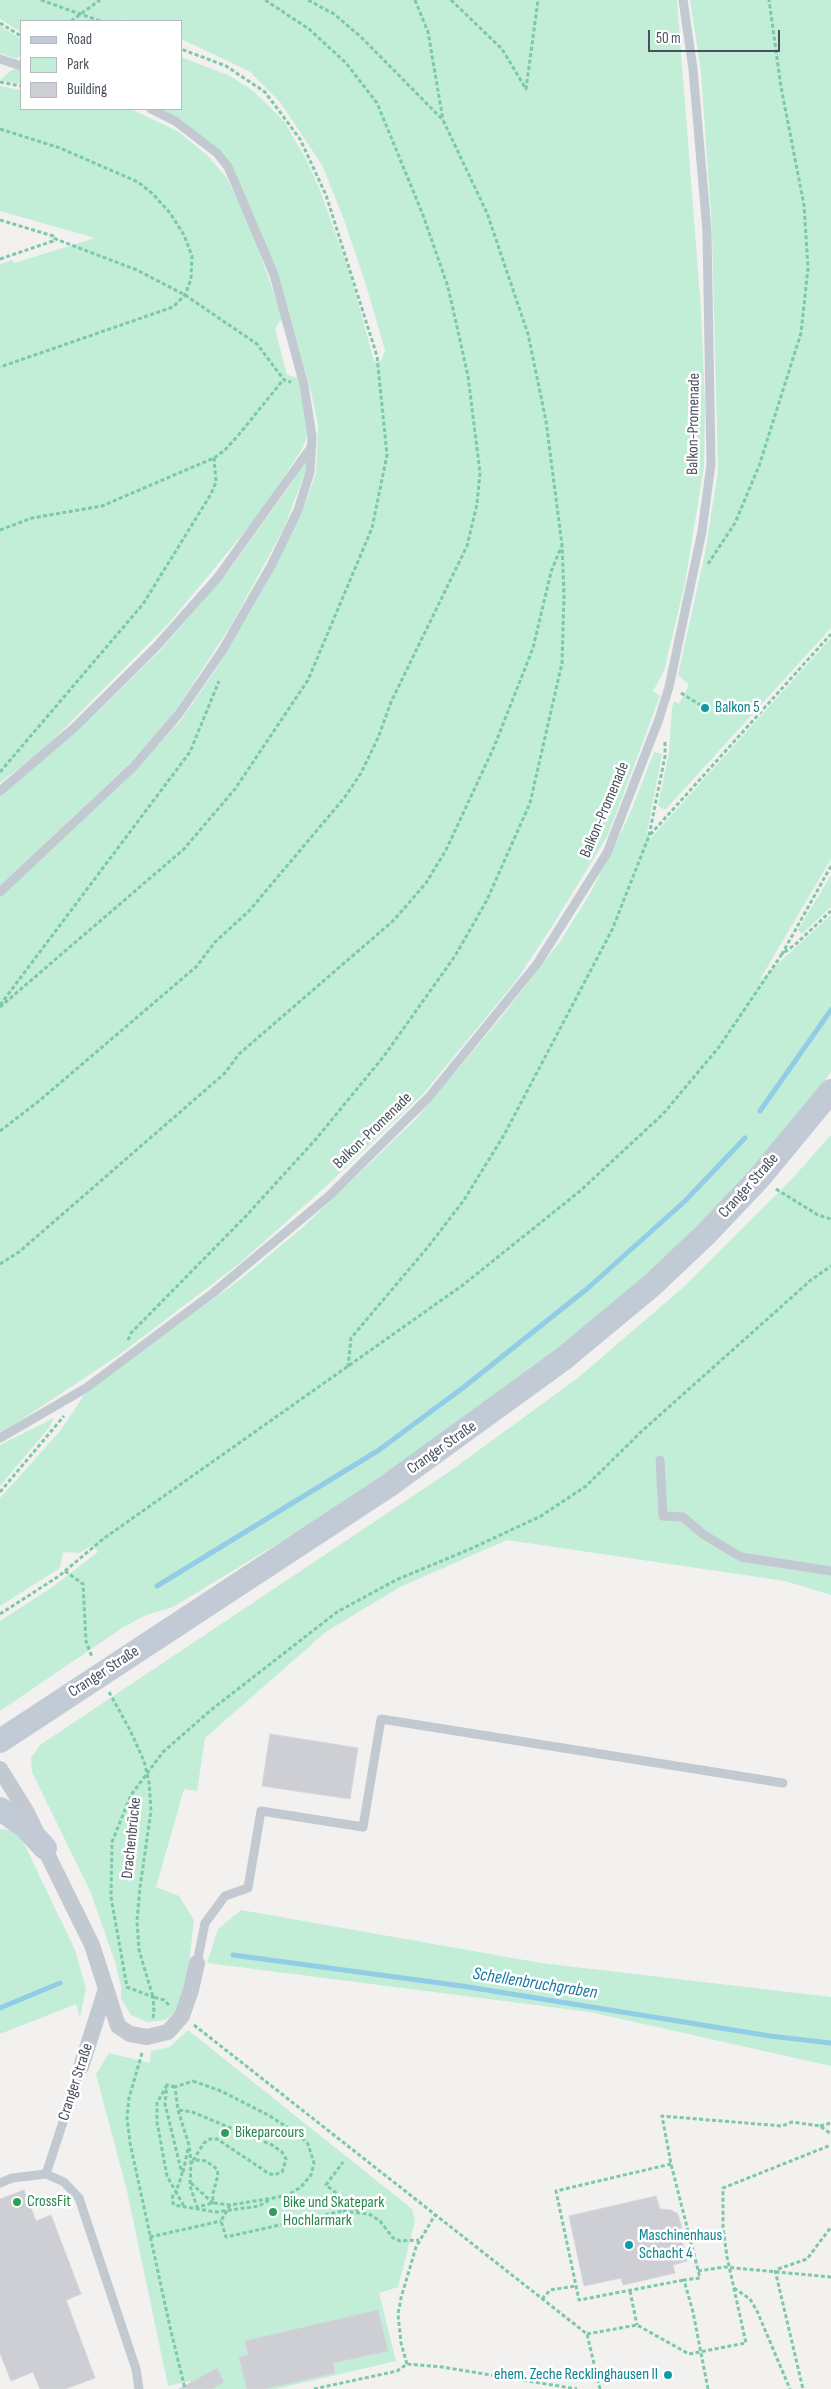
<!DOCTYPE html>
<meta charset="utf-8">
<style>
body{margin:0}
#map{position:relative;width:831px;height:2389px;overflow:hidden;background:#f2f1f0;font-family:"Sofia Sans Condensed",sans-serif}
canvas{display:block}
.legend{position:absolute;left:20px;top:20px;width:162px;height:90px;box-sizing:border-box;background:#fff;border:1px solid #b6b9be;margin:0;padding:6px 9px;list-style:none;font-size:15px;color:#49515d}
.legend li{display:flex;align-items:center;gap:10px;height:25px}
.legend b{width:25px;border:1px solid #b6b9be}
.scale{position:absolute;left:648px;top:30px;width:132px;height:22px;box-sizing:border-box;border:2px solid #49515d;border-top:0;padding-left:6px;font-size:15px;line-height:18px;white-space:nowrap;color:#49515d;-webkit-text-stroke:4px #fff;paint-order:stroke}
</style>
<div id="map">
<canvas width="831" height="2389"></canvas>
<ul class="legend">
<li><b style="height:6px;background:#c2cad5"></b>Road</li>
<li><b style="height:14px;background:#c2edd7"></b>Park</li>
<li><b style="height:14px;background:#cdcfd4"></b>Building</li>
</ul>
<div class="scale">50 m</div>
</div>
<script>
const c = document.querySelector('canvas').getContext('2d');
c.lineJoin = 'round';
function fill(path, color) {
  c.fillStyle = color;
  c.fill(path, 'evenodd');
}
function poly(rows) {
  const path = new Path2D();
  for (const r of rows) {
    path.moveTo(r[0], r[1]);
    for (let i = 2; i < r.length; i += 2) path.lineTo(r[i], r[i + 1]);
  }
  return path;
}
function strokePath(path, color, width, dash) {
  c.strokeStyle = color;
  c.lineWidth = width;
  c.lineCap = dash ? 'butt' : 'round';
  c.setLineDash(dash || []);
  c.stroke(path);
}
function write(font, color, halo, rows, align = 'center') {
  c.font = font + ' "Sofia Sans Condensed",sans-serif';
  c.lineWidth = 5;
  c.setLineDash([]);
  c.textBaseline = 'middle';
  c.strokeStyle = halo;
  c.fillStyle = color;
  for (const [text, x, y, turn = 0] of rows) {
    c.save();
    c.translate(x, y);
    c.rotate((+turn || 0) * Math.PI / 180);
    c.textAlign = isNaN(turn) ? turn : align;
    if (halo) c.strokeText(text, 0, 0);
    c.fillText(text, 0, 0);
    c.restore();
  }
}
const green = poly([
 [0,0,677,0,701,310,705,404,704,466,685,583,664,671,653,691,660,696,608,835,551,928,516,981,423,1094,323,1189,240,1263,119,1355,0,1434,0,897,134,771,182,719,216,669,269,579,303,509,316,473,318,425,311,391,279,280,243,190,222,156,152,109,181,109,181,57,228,75,252,90,284,121,308,163,321,193,351,277,374,361,381,361,385,350,366,285,343,217,322,165,280,102,249,71,181,39,181,21,128,21,122,19,119,21,21,21,21,32,0,19],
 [690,0,831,0,831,628,665,810,658,806,669,752,672,708,674,701,679,704,689,685,678,675,705,553,718,471,712,230,701,72],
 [0,26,21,39,21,55,16,59,0,53],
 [18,68,21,69,21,84,0,80,12,70],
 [0,86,21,90,21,109,131,109,179,132,208,156,226,177,249,222,283,320,280,321,275,329,287,375,298,378,306,410,308,434,302,449,261,512,168,624,46,747,0,783,0,264,12,260,14,263,95,238,0,211],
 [306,457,306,470,284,528,233,622,174,713,129,764,0,886,0,795,77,731,160,651,231,567,291,484],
 [831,638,831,859,759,981,831,915,831,1071,829,1075,749,1173,712,1212,659,1264,562,1346,453,1428,315,1521,173,1607,146,1615,122,1628,0,1711,0,1621,51,1588,98,1552,92,1545,80,1553,63,1552,60,1568,0,1606,0,1498,61,1430,86,1392,242,1278,302,1228,416,1119,504,1014,561,940,591,892,629,816,654,752,662,754,647,833,650,839],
 [831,875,831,907,802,934,798,930],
 [831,1135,831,1595,785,1581,507,1540,400,1587,327,1631,205,1738,197,1791,184,1789,156,1887,179,1896,194,1920,188,1972,180,2009,165,2020,147,2022,131,2015,121,1999,121,1986,115,1962,91,1893,32,1772,31,1758,40,1745,449,1472,579,1377,686,1285,791,1180],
 [54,1418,48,1429,0,1486,0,1445],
 [0,1829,18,1831,75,1950,86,1989,80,2017,76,2004,0,2034],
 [241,1910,541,1963,831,1997,831,2066,590,2012,207,1963,218,1929],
 [188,2030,412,2209,415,2221,398,2287,379,2293,396,2361,276,2389,196,2389,190,2381,168,2386,127,2191,96,2074,109,2053,150,2063,151,2051,170,2047]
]);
const stream = poly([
 [760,1111,831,1010],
 [157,1586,379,1450,464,1387,588,1288,685,1201,745,1138],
 [233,1955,462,1986,770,2036,831,2043],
 [0,2008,60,1983]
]);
const building = poly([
 [270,1734,358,1748,350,1799,262,1786,270,1734],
 [24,2190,36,2221,51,2215,81,2294,66,2300,95,2378,65,2389,40,2389,33,2372,11,2381,0,2353,0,2199,24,2190],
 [656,2196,660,2209,671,2210,678,2214,682,2228,679,2228,687,2261,673,2265,675,2273,623,2285,621,2278,584,2286,569,2216,656,2196],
 [378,2310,388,2351,333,2363,335,2373,265,2389,247,2389,239,2357,248,2355,245,2341,378,2310],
 [217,2368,224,2382,212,2389,179,2389,217,2368]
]);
const path = poly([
 [41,0,100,21],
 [415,0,428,32,443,120],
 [451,0,502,49,526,89,538,0],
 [71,21,100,0],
 [0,23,21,36],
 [0,82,21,86],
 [0,129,60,148,138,182,153,194,170,213,184,235,192,256,191,279,185,295,173,307,0,367],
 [0,220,53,236,53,238,137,270,185,295,257,344,284,380,291,382],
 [0,259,53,241,53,238],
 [0,530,32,518,102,506,214,458,225,450,241,432,283,380],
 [708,564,735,523,759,466,801,333,808,268,804,205,781,87,769,0],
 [681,693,705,708],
 [665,742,665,756,649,836,831,634],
 [0,772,143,604,211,494,216,482,214,458],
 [831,866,782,954,797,943,831,911],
 [0,1005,190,752,219,681],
 [0,1007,184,849,235,789,308,680,372,528,387,455,377,356,326,195,300,139,265,92,226,66,181,49],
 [0,1131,39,1101,197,966,215,942,249,911,345,797,361,773,378,738,391,702,467,546,477,504,480,473,468,376,448,287,423,215,377,103,346,63,309,29,265,0],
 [776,1189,818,1215,831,1219],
 [0,1264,19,1252,225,1073,239,1054,394,920,426,883,446,850,494,747,533,648,551,572,561,547],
 [128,1340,131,1333,246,1216,316,1139,384,1056,455,956,487,900,530,803,562,663,564,595,562,545,546,421,528,334,487,213,443,120,361,37,334,14,308,0],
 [348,1367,351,1338,428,1247,464,1200,504,1135,612,930,649,836],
 [0,1492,64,1416],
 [65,1571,83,1584,86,1641,92,1657],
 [0,1614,59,1576,103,1539,463,1285,580,1191,663,1114,719,1047,782,954],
 [109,1692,130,1730,144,1761,149,1782,151,1811,140,1887,137,1921,139,1950,153,1997,164,2000,170,2006],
 [153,2018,154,2012,153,1997,127,1987,111,1897,112,1842,131,1795,163,1752,211,1710,337,1612,396,1580,468,1550,541,1516,586,1486,642,1431,811,1280,831,1266],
 [194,2025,587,2334,600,2389],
 [142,2053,129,2098,127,2118,130,2143,170,2327,185,2389],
 [193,2081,221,2091,268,2115,298,2134,308,2144,314,2163,311,2175,301,2187,288,2195,273,2198,230,2205,213,2203,197,2207,190,2186,191,2162,189,2145,178,2110,175,2087,193,2081],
 [167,2085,157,2103,157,2122,167,2176,176,2192,173,2195,172,2200,174,2205,216,2212,259,2206,271,2199],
 [175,2087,167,2085,165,2104,182,2174,176,2192,185,2208],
 [179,2110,192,2112,272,2145,282,2152,286,2159,282,2172,274,2175,268,2173,217,2139,210,2139,204,2143,192,2162],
 [820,2126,831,2123],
 [671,2164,556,2191,579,2300,684,2280],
 [183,2172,188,2149],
 [191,2183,213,2203,213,2193,218,2175,217,2169,206,2161,198,2160,192,2162],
 [350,2204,359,2211],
 [230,2205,221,2221,226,2237,342,2211,350,2204,326,2185,343,2162],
 [343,2211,369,2214,380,2221,393,2238,400,2241,419,2240],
 [150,2237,221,2221],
 [778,2269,807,2259,831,2227],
 [775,2270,803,2389],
 [698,2271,724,2267,831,2277],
 [734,2288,750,2299,757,2311,790,2389],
 [630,2291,637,2325],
 [542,2299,550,2290,576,2286],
 [587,2334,637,2325,689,2354,746,2343,727,2257,723,2227,723,2188,831,2145],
 [407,2364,401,2343,398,2314,401,2298,416,2247,435,2215],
 [314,2389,397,2371,407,2364,442,2367,577,2389],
 [708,2389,693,2312,684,2280,700,2278,671,2164,662,2116,782,2126,792,2122,820,2126,831,2134]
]);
const lane = poly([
 [0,59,21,66],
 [0,791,74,728,156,647,218,577,312,446],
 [0,892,133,767,178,715,222,651,271,566,298,510,310,472,312,436,304,385,274,275,242,199,228,167,217,153,175,121,151,109],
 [0,1438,86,1388,213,1293,329,1196,429,1097,537,964,607,853,659,719,669,687,702,531,711,464,707,231,693,69,683,0],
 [660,1460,663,1516,683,1517,704,1535,741,1557,831,1571],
 [197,1963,205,1923,225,1896,248,1888,261,1811,363,1827,381,1719,783,1783],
 [46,2174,81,2067],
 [0,2183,12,2178,46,2174,64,2182,79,2198,136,2369,139,2389]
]);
const street = poly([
 [0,1769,26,1811,92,1945,118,2026,130,2034,147,2037,168,2032,182,2016,191,1990,197,1963],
 [81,2067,106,1989]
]);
const secondary = poly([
 [0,1741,388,1486,563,1359,651,1286,706,1234,759,1178,831,1091],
 [0,1809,25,1826,45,1848]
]);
const markers = [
 [705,708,5,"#0f9aa8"],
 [225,2133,5,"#2e9e5b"],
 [17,2202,5,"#2e9e5b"],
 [273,2212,5,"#2e9e5b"],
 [629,2245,5,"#0f9aa8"],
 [668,2375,5,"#0f9aa8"]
];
const streetNames = [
 ["Balkon-Promenade",694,424,-89],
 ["Balkon-Promenade",605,810,-67],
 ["Balkon-Promenade",373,1131,-44],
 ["Cranger Straße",749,1186,-48],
 ["Cranger Straße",442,1448,-35],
 ["Cranger Straße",104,1672,-33],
 ["Drachenbrücke",132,1838,-84],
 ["Cranger Straße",76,2082,-72]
];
const cultureNames = [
 ["Balkon 5",715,708],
 ["Maschinenhaus",639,2236],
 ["Schacht 4",639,2254],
 ["ehem. Zeche Recklinghausen II",658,2375,"right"]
];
const leisureNames = [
 ["Bikeparcours",235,2133],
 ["CrossFit",27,2202],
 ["Bike und Skatepark",283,2203],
 ["Hochlarmark",283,2221]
];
const waterNames = [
 ["Schellenbruchgraben",535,1984,9]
];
fill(green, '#c2edd7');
strokePath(stream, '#92cde7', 5);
fill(building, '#cdcfd4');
strokePath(building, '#d5d6db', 1);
strokePath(path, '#7cc9aa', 3, [4, 2.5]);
strokePath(lane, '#c2c9d1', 9);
strokePath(street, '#c2c9d1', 16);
strokePath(secondary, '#c2cad5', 24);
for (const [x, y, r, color] of markers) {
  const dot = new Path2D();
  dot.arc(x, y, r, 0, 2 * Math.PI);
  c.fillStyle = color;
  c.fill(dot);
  strokePath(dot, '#fff', 2);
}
write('16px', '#49515d', '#fff', streetNames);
write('16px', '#0d838f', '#fff', cultureNames, 'left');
write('16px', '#27864d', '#fff', leisureNames, 'left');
write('italic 18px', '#1678a3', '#fff', waterNames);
</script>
